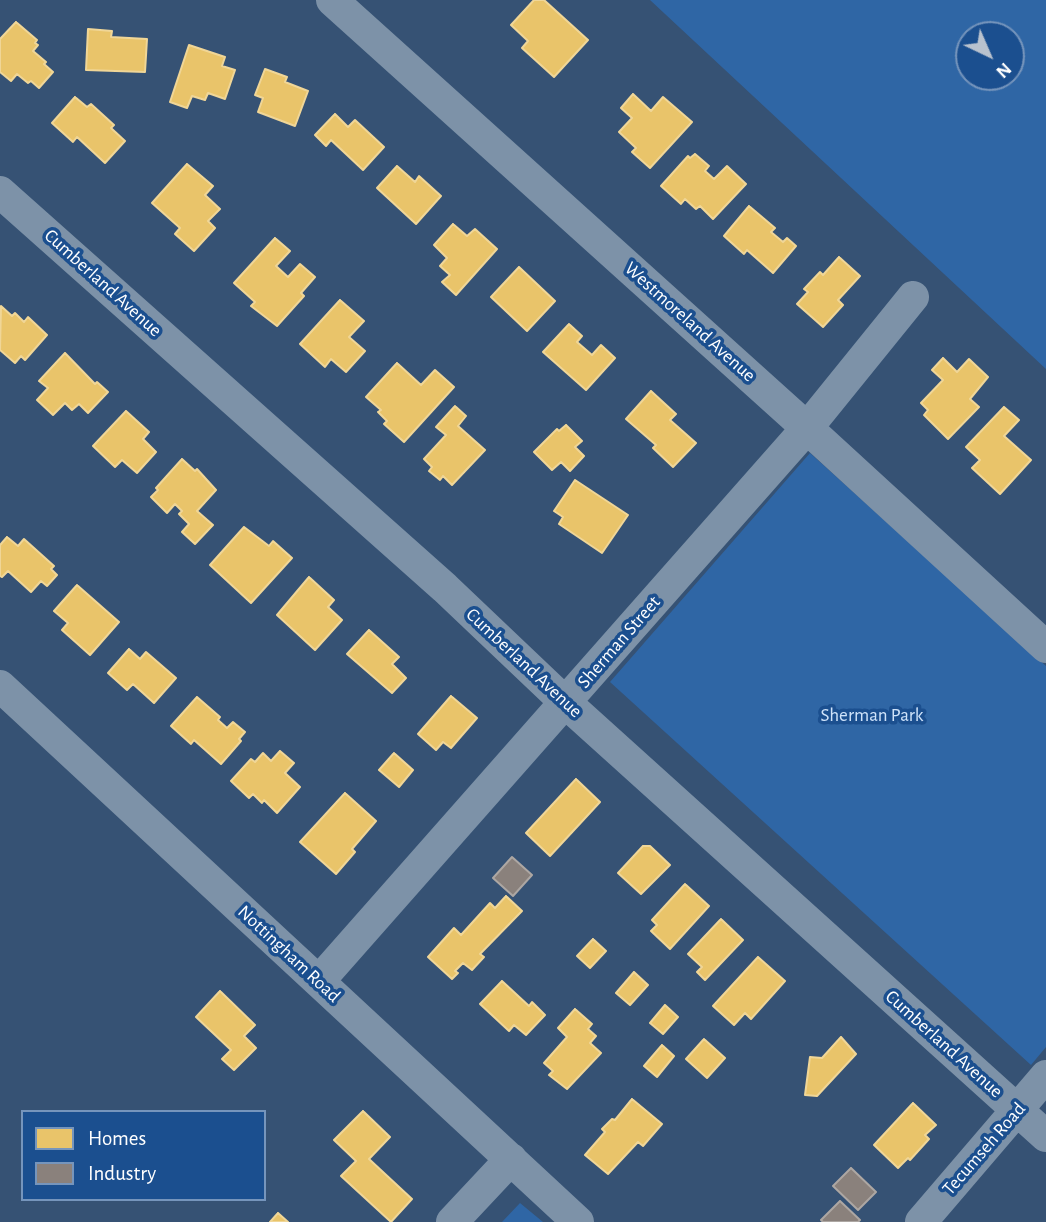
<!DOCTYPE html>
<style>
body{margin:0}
#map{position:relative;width:1046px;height:1222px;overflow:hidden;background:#365274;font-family:"Alegreya Sans",sans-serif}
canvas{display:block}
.legend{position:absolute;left:21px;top:1110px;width:245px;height:91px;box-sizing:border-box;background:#1b4f8f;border:2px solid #7695bc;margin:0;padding:9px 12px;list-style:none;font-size:21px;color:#fff}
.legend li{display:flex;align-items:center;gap:14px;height:35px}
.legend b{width:35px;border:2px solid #7695bc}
.north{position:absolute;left:955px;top:21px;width:70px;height:70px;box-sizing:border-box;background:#1b4f8f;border:2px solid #7695bc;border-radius:50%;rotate:136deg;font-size:19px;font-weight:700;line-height:28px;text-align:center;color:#fff}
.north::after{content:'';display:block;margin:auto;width:24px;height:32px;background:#b9c2ce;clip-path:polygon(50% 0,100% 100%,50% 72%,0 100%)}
</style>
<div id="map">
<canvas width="1046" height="1222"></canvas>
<ul class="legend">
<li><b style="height:19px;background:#e9c46a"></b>Homes</li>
<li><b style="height:19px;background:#8a817c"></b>Industry</li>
</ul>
<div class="north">N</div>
</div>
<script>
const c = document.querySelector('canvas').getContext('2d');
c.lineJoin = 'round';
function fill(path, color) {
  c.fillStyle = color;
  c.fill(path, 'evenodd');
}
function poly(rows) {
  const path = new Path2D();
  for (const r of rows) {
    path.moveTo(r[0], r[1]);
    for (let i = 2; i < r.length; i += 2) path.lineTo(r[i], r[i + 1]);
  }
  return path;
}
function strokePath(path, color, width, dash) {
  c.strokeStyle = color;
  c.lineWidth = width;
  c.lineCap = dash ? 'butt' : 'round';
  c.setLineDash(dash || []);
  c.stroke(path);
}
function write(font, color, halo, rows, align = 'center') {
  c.font = font + ' "Alegreya Sans",sans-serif';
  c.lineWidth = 7;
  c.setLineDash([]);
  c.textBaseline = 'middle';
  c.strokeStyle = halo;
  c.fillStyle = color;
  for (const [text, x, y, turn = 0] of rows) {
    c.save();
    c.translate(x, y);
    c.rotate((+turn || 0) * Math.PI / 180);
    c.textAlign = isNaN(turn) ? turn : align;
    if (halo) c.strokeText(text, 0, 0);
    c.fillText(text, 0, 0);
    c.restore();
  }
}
const green = poly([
 [650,0,1046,0,1046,369],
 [1011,35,1011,77,969,77,969,35],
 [810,453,1046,666,1046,1047,1031,1065,610,682],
 [520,1203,543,1222,502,1222]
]);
const homes = poly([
 [534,0,544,0,588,40,554,77,522,48,528,41,511,25,534,0],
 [16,22,37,40,35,43,38,45,33,51,46,62,44,64,53,72,39,88,31,81,28,83,17,74,11,81,0,72,0,39,16,22],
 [88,29,112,31,111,37,147,39,145,72,86,70,88,29],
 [189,45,225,57,222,66,235,70,225,99,208,93,205,100,192,96,187,108,170,102,189,45],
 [265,69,287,77,285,82,308,91,295,126,258,112,263,98,255,95,265,69],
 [633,94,651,111,663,97,692,122,650,168,632,152,636,148,619,132,632,118,621,108,633,94],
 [75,97,87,107,91,104,114,125,111,128,125,141,105,163,77,137,73,142,52,123,75,97],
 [335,114,348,127,355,120,384,147,363,170,331,140,326,146,315,135,335,114],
 [695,154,709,166,705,171,714,179,727,166,746,184,713,219,700,206,696,209,685,199,681,204,661,186,688,156,690,158,695,154],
 [187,164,213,186,205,195,220,209,208,221,215,228,194,251,175,234,180,228,152,203,187,164],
 [397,166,415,182,419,176,441,196,416,224,377,188,397,166],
 [749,206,775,228,771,232,783,242,787,238,796,246,773,273,747,250,744,254,724,236,749,206],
 [453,224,467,236,475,229,497,249,456,295,442,282,450,275,440,266,447,258,434,245,453,224],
 [275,238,290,251,276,266,288,277,300,264,315,277,301,293,304,296,277,326,251,306,255,302,234,283,275,238],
 [839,257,860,276,838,300,843,305,823,327,797,304,808,292,804,289,820,272,823,275,839,257],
 [519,267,555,301,527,331,491,297,519,267],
 [340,300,364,321,349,337,365,351,346,372,331,359,325,367,300,344,340,300],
 [1,306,12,316,15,313,24,322,28,317,47,335,25,360,21,356,15,363,0,350,1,306],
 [569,324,582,336,577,342,592,355,601,345,615,358,586,390,543,352,569,324],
 [65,353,95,384,97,382,108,392,88,413,79,404,72,410,65,403,53,415,37,400,48,388,39,381,65,353],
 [943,358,957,372,969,359,988,377,970,399,979,407,948,439,924,415,928,410,921,403,943,380,932,370,943,358],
 [397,363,421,385,435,370,454,387,404,442,384,424,387,421,378,412,381,410,366,397,397,363],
 [651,391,676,414,670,420,696,443,673,467,653,448,656,445,626,419,651,391],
 [455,406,466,416,458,426,485,450,452,485,443,476,440,480,429,471,432,467,424,459,446,435,436,427,455,406],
 [1004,407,1019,420,1004,436,1031,460,1000,494,972,468,980,460,966,447,1004,407],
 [126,411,149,432,143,439,156,452,137,473,122,460,115,467,93,446,126,411],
 [566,425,582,441,575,447,584,456,570,471,561,462,552,470,534,452,557,429,559,431,566,425],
 [182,459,195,471,197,469,216,490,197,511,213,525,195,544,182,532,189,524,179,514,182,511,175,504,167,513,151,497,158,490,156,488,182,459],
 [575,480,628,515,602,553,559,524,563,517,554,511,575,480],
 [244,527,269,546,273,541,292,558,251,603,210,565,244,527],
 [7,537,18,546,24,539,54,566,51,569,57,575,47,586,41,581,31,592,8,571,2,577,0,576,0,545,7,537],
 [309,577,334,600,328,607,342,620,315,650,277,615,309,577],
 [77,585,119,622,90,655,62,630,68,623,54,611,77,585],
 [369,630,399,657,392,664,406,678,392,693,347,654,369,630],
 [129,649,140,659,146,652,176,678,154,703,133,684,127,690,108,673,129,649],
 [451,696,477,718,451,748,443,742,436,750,418,734,451,696],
 [197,697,220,717,218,720,227,728,233,722,245,732,239,739,241,741,221,764,194,740,191,744,171,726,197,697],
 [280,751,294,763,285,773,300,787,277,813,264,800,262,803,253,794,249,798,231,781,251,759,255,762,263,753,271,761,280,751],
 [394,753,413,770,399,787,379,770,394,753],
 [576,779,600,802,550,856,526,833,576,779],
 [345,793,376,821,352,849,355,852,336,874,300,842,345,793],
 [643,846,650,846,670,865,641,894,618,873,643,846],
 [685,884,709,906,670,949,651,931,657,925,652,920,685,884],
 [506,896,522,911,480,954,484,957,472,970,463,963,455,971,458,973,452,979,428,957,454,928,461,935,490,903,495,908,506,896],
 [721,919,743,940,705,980,697,972,702,967,688,954,721,919],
 [593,939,606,951,590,968,577,956,593,939],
 [758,957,785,981,751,1019,745,1013,734,1025,713,1006,758,957],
 [634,972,648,985,630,1005,616,993,634,972],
 [502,981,529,1006,532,1002,545,1015,526,1035,514,1025,509,1031,480,1004,502,981],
 [220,991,255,1025,244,1036,256,1048,234,1070,222,1059,231,1050,196,1017,220,991],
 [665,1005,678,1017,663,1034,650,1023,665,1005],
 [575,1009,592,1024,588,1029,596,1036,590,1043,601,1053,567,1089,549,1075,553,1071,544,1063,567,1037,558,1028,575,1009],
 [841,1037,856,1054,817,1096,805,1095,810,1057,822,1058,841,1037],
 [704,1039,725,1058,707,1078,686,1059,704,1039],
 [662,1045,674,1056,657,1077,644,1066,662,1045],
 [632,1099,662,1124,643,1146,638,1142,608,1174,585,1155,605,1132,602,1129,612,1119,615,1120,632,1099],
 [913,1103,936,1125,925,1135,929,1139,910,1160,908,1158,898,1168,874,1145,913,1103],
 [363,1111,390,1137,369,1159,412,1199,391,1222,341,1176,356,1161,334,1140,363,1111],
 [278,1213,288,1222,270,1222,278,1213]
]);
const industry = poly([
 [512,857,532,875,513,896,493,878,512,857],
 [851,1168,876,1192,858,1210,833,1186,851,1168],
 [840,1201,860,1220,858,1222,823,1222,821,1220,840,1201]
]);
const minor = poly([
 [332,0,807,428,1046,647],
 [0,192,445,588,566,703,1046,1136],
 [0,686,578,1222],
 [319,981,807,428,913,297],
 [452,1222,511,1159],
 [921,1222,1046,1076]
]);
const streetNames = [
 ["Cumberland Avenue",103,283,42],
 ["Westmoreland Avenue",690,322,42],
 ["Sherman Street",619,642,-49],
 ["Cumberland Avenue",524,663,43],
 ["Nottingham Road",289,954,43],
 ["Cumberland Avenue",944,1044,42],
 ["Tecumseh Road",984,1149,-49]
];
const parkNames = [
 ["Sherman Park",872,715]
];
fill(green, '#2f66a5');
fill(homes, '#e9c46a');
strokePath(homes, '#f0d697', 2);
fill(industry, '#8a817c');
strokePath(industry, '#ada7a3', 2);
strokePath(minor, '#7d92a8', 32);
write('19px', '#fff', '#1b4f8f', streetNames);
write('19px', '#cfe3fa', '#1b4f8f', parkNames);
</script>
